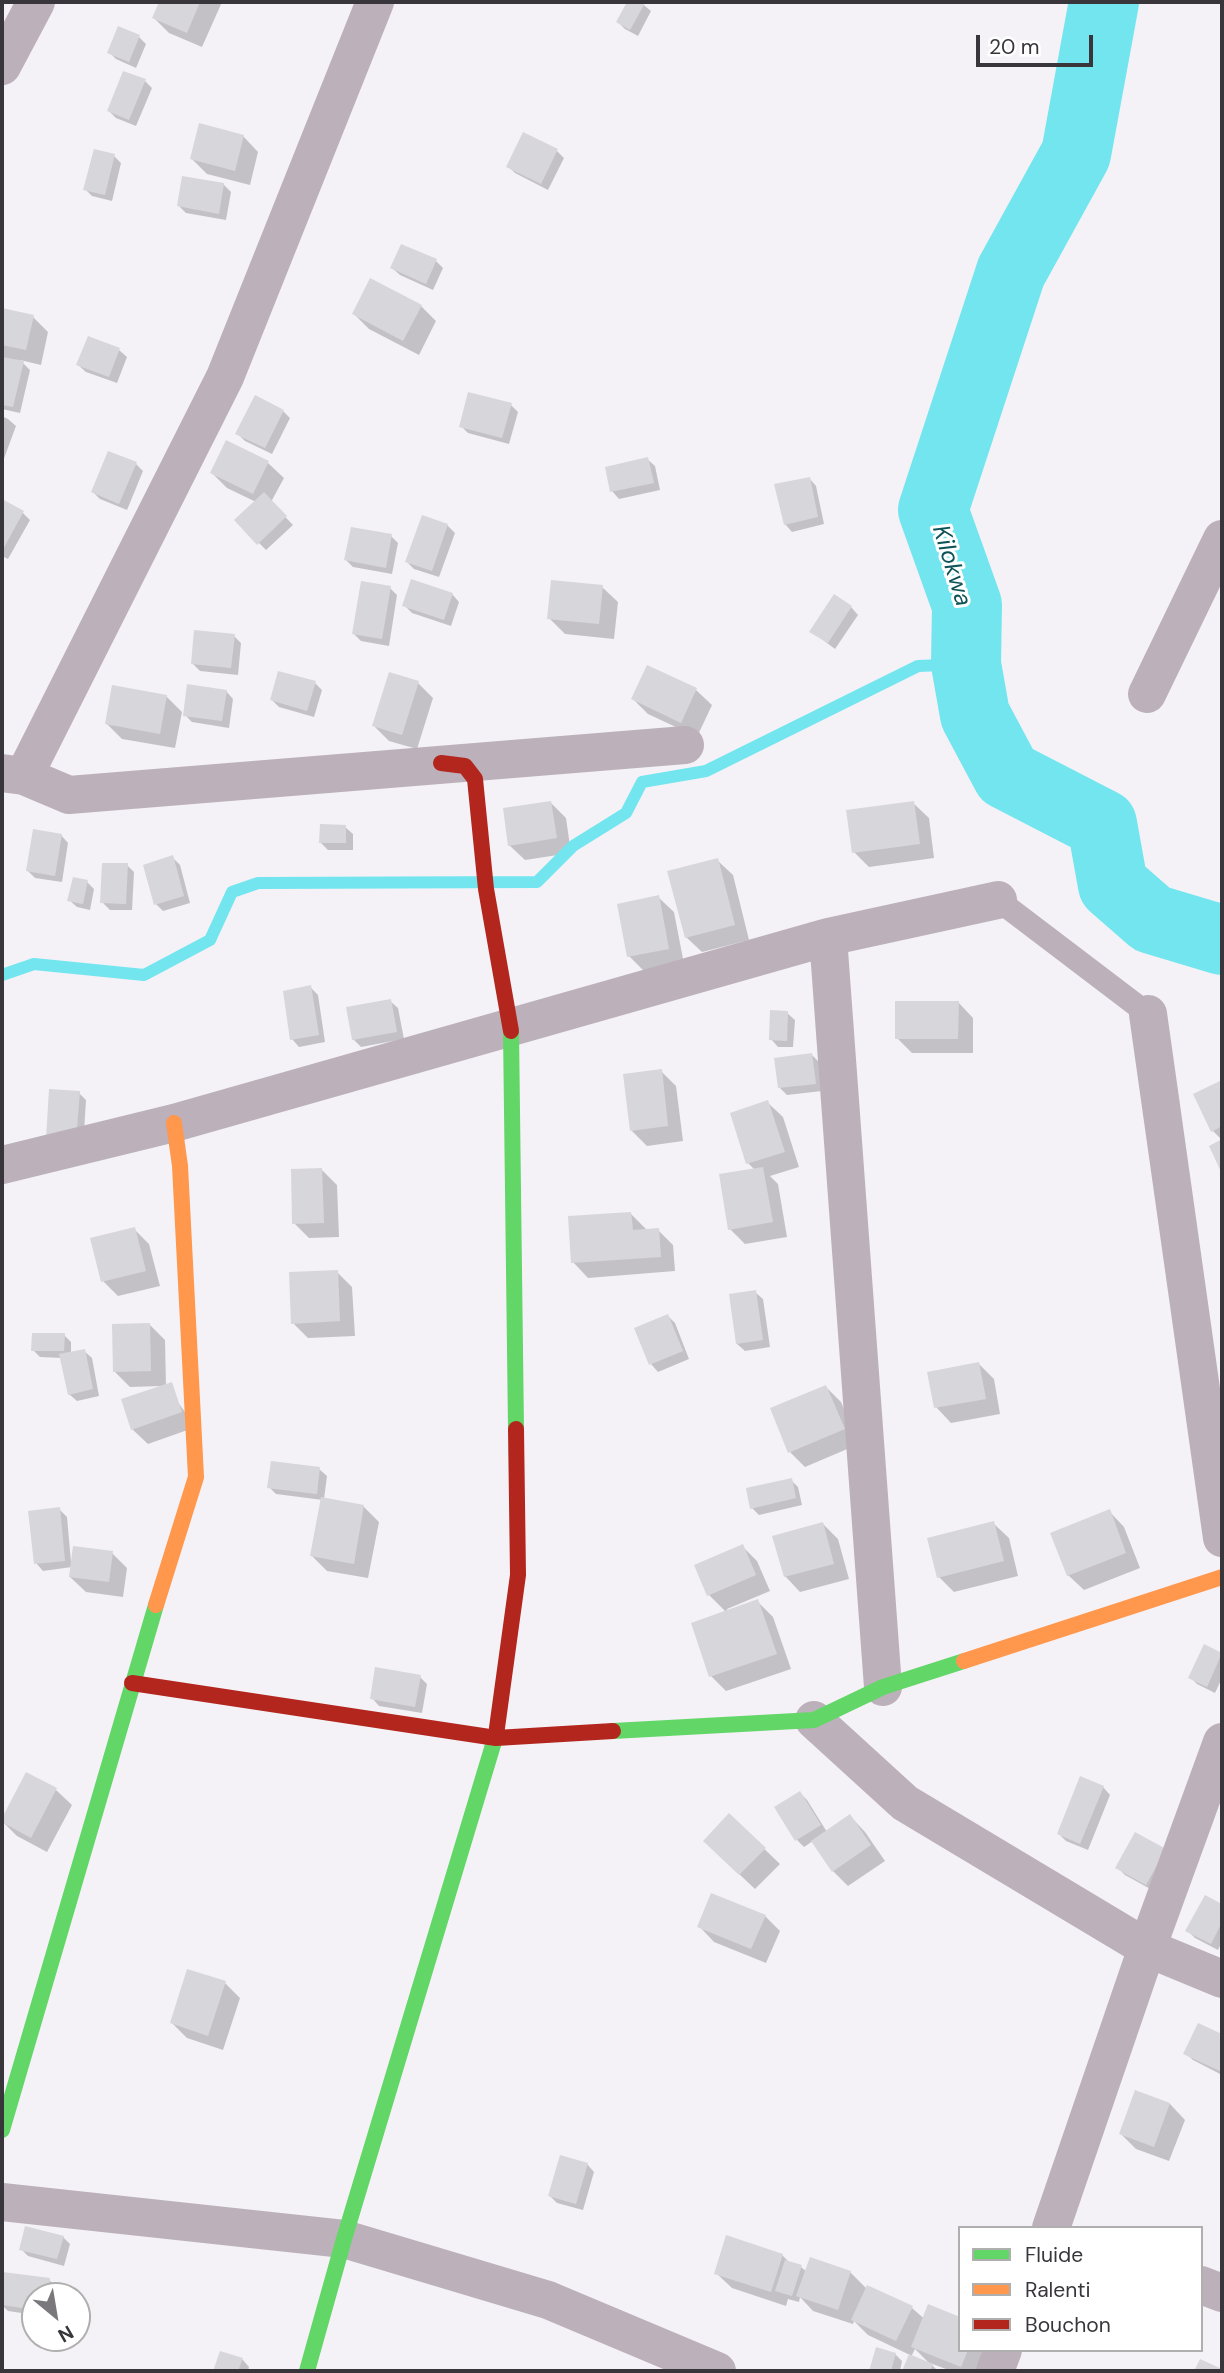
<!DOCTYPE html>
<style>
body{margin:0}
#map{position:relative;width:1224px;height:2373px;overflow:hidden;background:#f4f2f7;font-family:"DM Sans",sans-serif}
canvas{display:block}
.frame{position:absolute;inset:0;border:4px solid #38363a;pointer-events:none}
.legend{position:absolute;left:958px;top:2226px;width:245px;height:126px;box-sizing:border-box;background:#fff;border:2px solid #afafb0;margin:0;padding:9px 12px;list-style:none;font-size:21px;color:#38363a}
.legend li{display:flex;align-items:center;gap:14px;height:35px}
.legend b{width:35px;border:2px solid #afafb0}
.north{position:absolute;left:21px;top:2282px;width:70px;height:70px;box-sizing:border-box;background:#fff;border:2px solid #afafb0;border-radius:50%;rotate:150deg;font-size:19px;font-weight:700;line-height:28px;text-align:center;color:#38363a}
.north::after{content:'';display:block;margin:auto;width:24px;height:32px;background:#7a787c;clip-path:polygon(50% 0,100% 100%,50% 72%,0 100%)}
.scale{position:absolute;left:976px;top:35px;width:117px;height:32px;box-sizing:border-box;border:4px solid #38363a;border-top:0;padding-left:9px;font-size:21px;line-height:24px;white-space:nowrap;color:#38363a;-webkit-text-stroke:5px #fff;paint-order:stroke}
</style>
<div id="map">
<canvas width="1224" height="2373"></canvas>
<div class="frame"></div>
<ul class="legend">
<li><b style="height:9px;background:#63d668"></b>Fluide</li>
<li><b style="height:9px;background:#ff974d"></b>Ralenti</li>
<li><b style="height:9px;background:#b3261e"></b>Bouchon</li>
</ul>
<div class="north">N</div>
<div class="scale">20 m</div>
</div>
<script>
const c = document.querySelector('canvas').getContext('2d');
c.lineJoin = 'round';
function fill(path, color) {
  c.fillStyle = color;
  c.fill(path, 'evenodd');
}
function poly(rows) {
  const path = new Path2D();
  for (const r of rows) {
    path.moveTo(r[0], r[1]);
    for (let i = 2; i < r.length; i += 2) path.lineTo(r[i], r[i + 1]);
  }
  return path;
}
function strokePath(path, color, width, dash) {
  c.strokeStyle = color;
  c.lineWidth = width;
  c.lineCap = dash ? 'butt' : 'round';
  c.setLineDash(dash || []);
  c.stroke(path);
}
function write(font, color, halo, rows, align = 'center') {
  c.font = font + ' "DM Sans",sans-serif';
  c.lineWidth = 6;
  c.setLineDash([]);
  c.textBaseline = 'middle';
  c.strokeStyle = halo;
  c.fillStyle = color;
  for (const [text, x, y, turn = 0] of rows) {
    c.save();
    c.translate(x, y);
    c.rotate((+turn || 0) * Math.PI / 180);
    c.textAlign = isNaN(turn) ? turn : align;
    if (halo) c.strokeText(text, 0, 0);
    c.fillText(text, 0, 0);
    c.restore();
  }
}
const shadow = poly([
 [161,2,222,2,202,47,169,33,154,18],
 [629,2,640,2,651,11,638,36,625,29,618,22],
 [139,37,146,44,136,68,116,59,109,52],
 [145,81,152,88,136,126,116,118,109,111],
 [243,136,258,152,250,185,207,174,192,159],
 [557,151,564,158,548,190,515,173,508,166],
 [114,156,121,163,112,201,92,196,85,189],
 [223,184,231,192,226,220,186,213,179,206],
 [436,261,443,268,433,290,400,275,392,268],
 [421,306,436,321,419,355,369,329,354,314],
 [2,310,33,317,48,332,41,365,20,360,30,370,20,413,2,409],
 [89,338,119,350,127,357,117,383,86,372,78,365],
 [511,405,518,412,509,444,468,433,461,426],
 [283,411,290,418,272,454,245,441,238,434],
 [2,416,8,419,16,426,2,464],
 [227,442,268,463,284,478,271,502,293,525,266,550,237,521,256,502,227,488,212,473],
 [647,459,655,466,660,490,619,499,612,491],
 [136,464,143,471,127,510,100,499,93,492],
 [809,478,816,486,824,524,792,532,785,524],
 [2,501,23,513,30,520,8,559,2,556],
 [447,525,455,533,439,577,414,569,407,562],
 [391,536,398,543,392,574,353,567,346,560],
 [602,587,618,602,614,639,565,634,549,618],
 [390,588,397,595,389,646,361,641,354,634],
 [452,594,459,602,451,626,412,613,404,605],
 [851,607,858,615,835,649,811,631],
 [234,636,241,643,238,675,200,671,193,664],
 [648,668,696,690,712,705,697,737,648,714,633,699],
 [315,683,322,690,314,717,279,707,272,700],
 [418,683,433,698,417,749,389,741,374,726],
 [226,691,233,699,229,728,192,722,185,715],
 [167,697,182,712,175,748,122,739,107,724],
 [551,803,566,818,571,853,525,860,509,845],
 [913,803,929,818,934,858,869,867,854,852],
 [345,827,353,834,353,850,328,850,321,843],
 [61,835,68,843,62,882,35,878,27,870],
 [172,857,180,865,190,903,163,911,156,904],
 [717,860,733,875,749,940,702,952,686,937],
 [127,865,134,872,132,910,110,910,102,902],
 [87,882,94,889,90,910,77,907,69,900],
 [658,897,674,912,684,964,644,971,629,956],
 [310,987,318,995,325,1042,299,1047,292,1039],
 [390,1001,398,1008,404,1039,361,1047,353,1039],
 [958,1002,973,1018,973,1053,912,1053,897,1038],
 [787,1013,795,1020,793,1047,778,1047,771,1039],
 [812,1055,819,1062,822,1091,787,1095,780,1088],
 [661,1071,676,1086,683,1141,647,1146,632,1131],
 [1222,1082,1222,1140,1213,1131,1196,1095],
 [79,1093,86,1100,83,1148,48,1139],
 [767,1102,783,1117,799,1167,770,1176,778,1184,787,1237,745,1244,730,1229,755,1170,748,1163],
 [322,1170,337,1185,339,1237,309,1238,294,1223],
 [631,1214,646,1229,658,1230,673,1245,675,1271,588,1278,573,1262],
 [134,1229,149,1244,160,1286,118,1296,103,1281],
 [337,1272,352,1287,355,1336,308,1338,293,1323],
 [755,1292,763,1299,770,1347,745,1351,737,1344],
 [668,1316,675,1323,689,1359,658,1372,651,1364],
 [149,1324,165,1340,166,1386,196,1427,148,1444,132,1429,162,1386,130,1387,115,1372],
 [64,1335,71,1342,71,1354,84,1351,92,1358,99,1396,77,1401,69,1394,62,1358,40,1357,33,1350],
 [979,1364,994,1379,1000,1414,951,1423,936,1407],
 [826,1387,841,1402,859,1444,805,1467,790,1452],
 [319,1469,327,1476,324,1499,364,1507,379,1522,368,1578,327,1571,312,1556,323,1500,276,1494,269,1487],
 [791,1480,798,1487,802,1505,759,1515,752,1508],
 [59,1509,67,1517,71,1562,112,1553,127,1568,123,1597,86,1592,70,1577,72,1567,43,1571,36,1563],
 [1109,1511,1124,1527,1140,1568,1084,1590,1068,1575],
 [993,1523,1009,1538,1018,1576,954,1592,939,1577],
 [823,1524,838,1539,849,1579,800,1592,785,1576],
 [742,1546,757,1561,770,1591,727,1609,728,1612,758,1602,773,1617,791,1669,726,1691,711,1676,726,1612,709,1595],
 [1205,1647,1222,1655,1222,1678,1215,1693,1197,1684,1190,1677],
 [420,1677,427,1684,422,1713,379,1706,372,1698],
 [26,1775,56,1790,72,1805,47,1852,17,1836,2,1821],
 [1103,1787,1110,1795,1088,1850,1066,1841,1059,1834],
 [800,1793,807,1800,827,1832,850,1816,865,1832,885,1861,848,1886,833,1871,813,1841,804,1847,797,1840],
 [729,1815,780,1864,755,1889,720,1856],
 [1165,1851,1154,1891,1125,1875,1118,1868],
 [1205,1897,1222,1906,1222,1942,1218,1950,1195,1938,1187,1930],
 [765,1916,780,1931,766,1963,714,1942,699,1926],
 [225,1983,240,1998,223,2050,187,2038,172,2023],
 [1199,2025,1222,2036,1222,2075,1193,2060,1185,2053],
 [1136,2092,1170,2104,1185,2120,1169,2161,1136,2149,1121,2134],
 [587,2164,594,2172,583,2210,557,2203,550,2196],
 [63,2237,70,2244,64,2266,28,2256,21,2249],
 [782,2255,790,2263,801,2267,807,2272,850,2272,867,2289,912,2308,960,2350,989,2350,980,2371,951,2371,930,2363,938,2371,904,2371,910,2355,868,2335,854,2321,853,2324,813,2311,800,2297,799,2302,788,2299,786,2306,732,2288,716,2273],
 [915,2349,931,2365,911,2357],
 [5,2274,49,2280,57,2287,55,2296,35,2296,35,2315,8,2311,2,2305],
 [878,2349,895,2354,902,2361,900,2371,871,2371],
 [221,2353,242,2359,249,2367,248,2371,215,2371]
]);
const stream = poly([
 [2,975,34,964,144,975,210,940,232,892,258,883,537,882,573,846,626,813,642,782,706,771,918,666,966,664]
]);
const river = poly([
 [1104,2,1076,154,1011,272,933,510,967,605,966,664,975,715,1007,775,1102,824,1113,885,1152,919,1222,940]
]);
const building = poly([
 [159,2,200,2,187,33,152,18],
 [627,2,645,3,630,30,616,22],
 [118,26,140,35,129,62,107,53],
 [123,71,146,79,129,120,107,111],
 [199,123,244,135,235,171,190,159],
 [523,132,558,149,541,184,506,167],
 [94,149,115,154,105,195,83,190],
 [182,176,224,183,219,214,177,206],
 [401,244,437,259,426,284,390,268],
 [370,278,422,305,403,341,352,314],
 [2,308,34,315,26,350,2,345],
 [88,336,120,348,109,377,76,365],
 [2,357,24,361,13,407,2,405],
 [468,392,512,403,502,438,459,427],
 [255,395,284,410,265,448,235,434],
 [226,440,269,461,253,494,210,473],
 [108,451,137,462,119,504,91,492],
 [648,457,654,483,610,492,605,467],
 [810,477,818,517,784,525,774,484],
 [264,492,287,516,257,545,234,520],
 [2,499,24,511,2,551],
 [422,515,448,524,432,571,405,562],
 [351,527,392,534,386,568,344,560],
 [411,579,453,593,444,620,402,606],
 [551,580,603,585,599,624,547,619],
 [361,581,391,586,382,639,352,634],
 [834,594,852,606,828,643,809,632],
 [194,630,235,634,231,668,191,664],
 [647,665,697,688,681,723,631,699],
 [278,671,316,681,307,711,270,700],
 [389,672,419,681,402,735,372,726],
 [187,684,227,690,222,721,183,716],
 [112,685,167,695,160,734,105,724],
 [551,801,557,838,508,846,503,808],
 [914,801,920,844,852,853,846,810],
 [320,824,346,825,346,843,319,843],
 [33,829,62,834,55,876,26,871],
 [173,855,184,896,154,905,143,865],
 [718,858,735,925,685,938,667,871],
 [102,863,128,863,126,904,100,903],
 [73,877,88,880,83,904,67,901],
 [659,895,669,949,627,957,617,904],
 [311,985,319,1035,290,1040,283,991],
 [391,999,397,1032,352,1040,346,1007],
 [895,1001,959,1001,958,1039,895,1039],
 [770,1010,788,1011,787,1041,769,1040],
 [812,1053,816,1084,778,1088,774,1058],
 [662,1069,668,1126,630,1131,623,1074],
 [1222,1080,1222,1126,1211,1132,1193,1094],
 [49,1089,80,1091,76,1141,46,1139],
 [768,1100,785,1152,746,1164,730,1113],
 [1222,1139,1222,1174,1209,1146],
 [763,1167,773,1222,728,1230,719,1174],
 [322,1168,324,1223,292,1224,291,1169],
 [631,1212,633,1230,659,1228,661,1257,571,1263,568,1216],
 [135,1227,146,1271,101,1282,90,1238],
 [338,1270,340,1321,291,1324,289,1272],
 [756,1290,763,1340,736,1344,729,1294],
 [668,1314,683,1351,649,1365,634,1328],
 [150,1323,151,1371,113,1372,112,1324],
 [32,1333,65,1333,64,1351,31,1351],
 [85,1349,93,1389,68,1395,59,1354],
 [979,1362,986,1399,934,1408,927,1372],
 [172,1382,182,1412,131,1430,121,1399],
 [826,1385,845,1429,788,1453,770,1408],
 [271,1461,320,1467,317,1494,267,1488],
 [792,1478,796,1498,750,1509,746,1488],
 [321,1497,364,1505,354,1564,310,1556],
 [60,1507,65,1561,34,1564,28,1511],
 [1110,1509,1126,1553,1067,1576,1050,1533],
 [994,1521,1004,1561,937,1578,927,1538],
 [823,1522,834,1564,784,1577,772,1536],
 [743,1544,756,1575,707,1596,694,1565],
 [73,1546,113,1551,109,1582,69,1577],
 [758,1599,777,1654,709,1677,691,1623],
 [1204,1644,1222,1653,1207,1687,1188,1678],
 [375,1667,421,1675,415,1707,370,1699],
 [26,1772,57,1788,31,1838,2,1822,2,1818],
 [1080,1776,1104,1786,1080,1844,1057,1834],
 [800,1791,821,1825,795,1841,774,1807],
 [729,1813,766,1848,739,1875,703,1841],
 [850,1814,871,1845,832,1872,811,1841],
 [1135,1832,1166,1849,1146,1885,1115,1868],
 [711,1893,766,1915,751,1949,697,1927],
 [1205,1895,1222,1904,1222,1922,1211,1944,1185,1931],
 [187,1969,226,1981,208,2036,170,2023],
 [1198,2023,1222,2034,1222,2072,1183,2054],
 [1135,2090,1170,2103,1154,2147,1119,2134],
 [560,2155,588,2163,576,2204,548,2196],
 [25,2226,64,2236,57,2259,19,2250],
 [726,2235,783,2254,771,2292,714,2274],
 [810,2257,851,2271,838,2310,796,2296],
 [785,2260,802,2265,792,2296,775,2291],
 [3,2272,50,2278,48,2296,35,2296,35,2310,2,2305],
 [867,2285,913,2306,896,2341,851,2320],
 [928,2304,960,2317,960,2350,968,2350,961,2367,911,2347],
 [876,2347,896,2353,891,2371,869,2371],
 [220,2351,243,2358,238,2371,213,2371],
 [909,2354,933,2364,930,2371,902,2371],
 [1200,2359,1222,2369,1222,2371,1194,2371]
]);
const lane = poly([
 [998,900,1148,1014]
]);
const street = poly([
 [2,66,36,2],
 [1147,694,1222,539],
 [2,773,24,776,69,795,685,745],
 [24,776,225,377,375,2],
 [828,937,883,1687],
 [1148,1014,1222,1538],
 [2,1165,174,1123,828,937,998,900],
 [814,1720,905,1803,1147,1948,1222,1979],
 [2,2202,344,2239,548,2300,717,2371],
 [1051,2228,1147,1948,1222,1742],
 [1201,2285,1222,2293],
 [995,2371,1003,2350]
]);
const fast = poly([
 [511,1031,516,1429],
 [613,1731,814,1720,883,1687,964,1661],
 [2,2130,156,1605],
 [307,2371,344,2239,496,1735]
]);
const slow = poly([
 [156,1605,196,1477,180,1166,174,1123],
 [964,1661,1222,1577]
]);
const jam = poly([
 [441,763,465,766,475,779,486,889,511,1031],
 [132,1683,496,1738,613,1731],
 [496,1735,518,1575,516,1429]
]);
const waterNames = [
 ["Kilokwa",951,566,73]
];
fill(shadow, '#0003');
strokePath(stream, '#72e5ef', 12);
strokePath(river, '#72e5ef', 70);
fill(building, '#d7d6da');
strokePath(lane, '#bcb1ba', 23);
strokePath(street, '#bcb1ba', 38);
strokePath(fast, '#63d668', 16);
strokePath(slow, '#ff974d', 16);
strokePath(jam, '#b3261e', 16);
write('italic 24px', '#0d5257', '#fff', waterNames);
</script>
